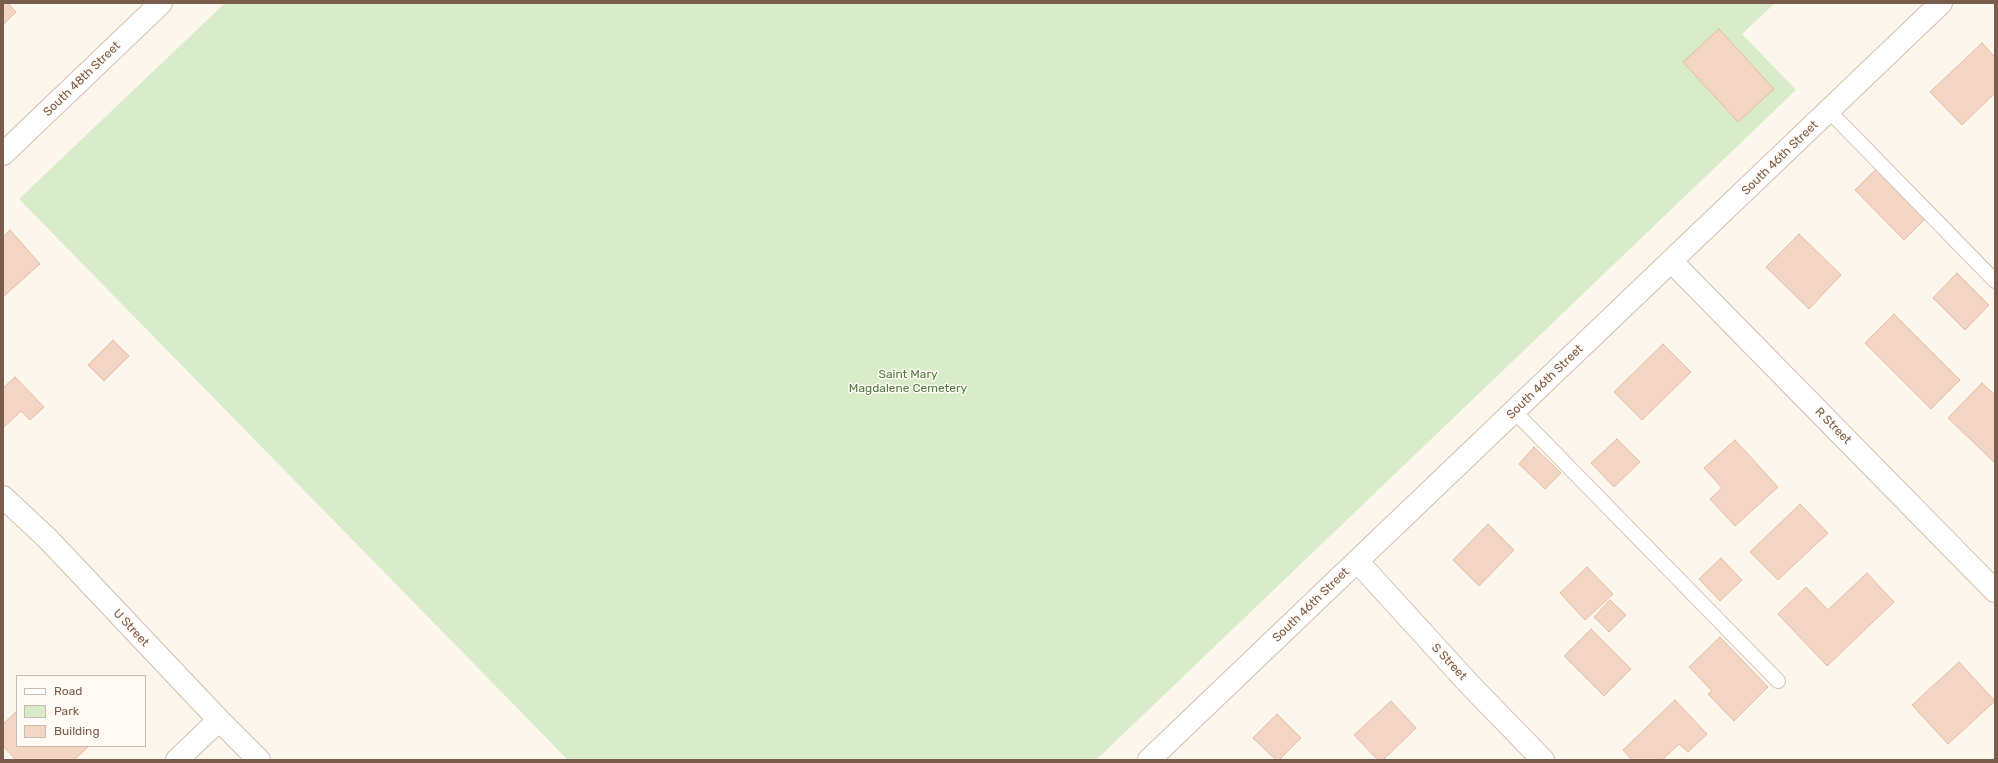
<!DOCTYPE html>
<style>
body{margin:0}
#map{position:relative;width:1998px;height:763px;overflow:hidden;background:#fdf6ec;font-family:Rubik,sans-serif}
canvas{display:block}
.frame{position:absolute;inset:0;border:4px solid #7a5c4d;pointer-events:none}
.legend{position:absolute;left:16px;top:675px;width:130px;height:72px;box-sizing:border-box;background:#fffaf3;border:1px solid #cabbb1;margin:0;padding:5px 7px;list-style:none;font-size:12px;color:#7a5c4d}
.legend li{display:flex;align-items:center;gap:8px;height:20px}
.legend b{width:20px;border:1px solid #cabbb1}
</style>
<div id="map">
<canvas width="1998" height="763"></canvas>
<div class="frame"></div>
<ul class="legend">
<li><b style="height:5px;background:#fff"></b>Road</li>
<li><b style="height:11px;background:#d8ecc9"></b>Park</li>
<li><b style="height:11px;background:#f3d5c3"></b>Building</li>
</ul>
</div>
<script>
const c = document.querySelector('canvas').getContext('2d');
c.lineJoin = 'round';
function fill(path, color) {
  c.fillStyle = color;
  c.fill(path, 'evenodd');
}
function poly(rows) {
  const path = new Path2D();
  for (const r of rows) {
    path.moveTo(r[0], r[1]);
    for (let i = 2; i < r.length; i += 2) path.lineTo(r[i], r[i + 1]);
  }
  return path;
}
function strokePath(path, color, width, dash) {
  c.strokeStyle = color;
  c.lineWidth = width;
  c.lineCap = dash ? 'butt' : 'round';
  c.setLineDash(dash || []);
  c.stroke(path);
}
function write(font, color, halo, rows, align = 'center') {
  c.font = font + ' Rubik,sans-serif';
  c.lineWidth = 3;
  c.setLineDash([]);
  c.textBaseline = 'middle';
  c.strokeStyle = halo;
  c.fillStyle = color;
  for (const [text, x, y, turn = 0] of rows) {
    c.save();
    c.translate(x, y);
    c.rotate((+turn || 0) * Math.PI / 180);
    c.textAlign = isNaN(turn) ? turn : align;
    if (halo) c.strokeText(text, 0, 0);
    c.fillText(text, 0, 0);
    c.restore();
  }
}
const green = poly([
 [225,3,1775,3,1742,34,1796,90,1096,760,568,760,19,199]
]);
const building = poly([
 [3,3,8,3,16,12,3,25,3,3],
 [1719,29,1774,89,1738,122,1683,62,1719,29],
 [1982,43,1995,57,1995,93,1962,125,1930,92,1982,43],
 [1876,169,1926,218,1904,240,1855,190,1876,169],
 [10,230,40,264,3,297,3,237,10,230],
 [1799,234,1841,275,1809,309,1766,267,1799,234],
 [1957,273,1989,305,1965,330,1933,298,1957,273],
 [1894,314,1960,380,1931,409,1865,343,1894,314],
 [113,340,129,356,104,381,88,365,113,340],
 [1663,344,1691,372,1642,420,1614,392,1663,344],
 [15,377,44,407,30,420,21,411,3,428,3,388,15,377],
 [1982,383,1995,395,1995,463,1948,418,1982,383],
 [1617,439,1640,462,1614,487,1591,463,1617,439],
 [1735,440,1778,487,1735,526,1710,499,1722,488,1704,468,1735,440],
 [1534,447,1561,473,1545,489,1519,464,1534,447],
 [1800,504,1828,533,1778,580,1750,552,1800,504],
 [1488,524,1514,550,1479,586,1453,560,1488,524],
 [1721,558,1742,580,1720,601,1699,579,1721,558],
 [1587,567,1613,594,1585,620,1560,593,1587,567],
 [1867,573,1894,602,1827,666,1778,614,1806,587,1828,610,1867,573],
 [1610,600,1626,615,1609,632,1594,617,1610,600],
 [1591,629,1631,669,1604,696,1564,656,1591,629],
 [1720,637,1768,687,1734,721,1708,694,1712,691,1689,667,1720,637],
 [1959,662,1995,701,1948,744,1912,705,1959,662],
 [1675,700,1707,734,1688,752,1679,744,1662,760,1632,760,1623,750,1675,700],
 [1391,701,1416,728,1383,760,1378,760,1354,735,1391,701],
 [17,711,17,746,89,746,74,760,16,760,3,746,3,724,17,711],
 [1277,714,1301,738,1279,760,1276,760,1253,738,1277,714]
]);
const lane = poly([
 [1829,111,1995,281],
 [1514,411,1778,681]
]);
const street = poly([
 [1671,261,1995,591],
 [3,497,47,538,219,720,259,760],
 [1357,561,1471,686,1543,760],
 [177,760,219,720],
 [1149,760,1941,3]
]);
const secondary = poly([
 [3,154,161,3]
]);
const streetNames = [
 ["South 48th Street",82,79,-44],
 ["South 46th Street",1780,158,-44],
 ["South 46th Street",1545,382,-44],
 ["R Street",1833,426,45],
 ["South 46th Street",1311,605,-44],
 ["U Street",131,628,47],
 ["S Street",1449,662,47]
];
const parkNames = [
 ["Saint Mary",908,375],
 ["Magdalene Cemetery",908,389]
];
fill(green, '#d8ecc9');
fill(building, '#f3d5c3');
strokePath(building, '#e6bba3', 1);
strokePath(lane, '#d1beb0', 16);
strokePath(street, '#d1beb0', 24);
strokePath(secondary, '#d6c0b0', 24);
strokePath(lane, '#fff', 14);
strokePath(street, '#fff', 22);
strokePath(secondary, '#fff', 22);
write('12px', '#7a5c4d', '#fffaf3', streetNames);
write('12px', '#537a41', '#fffaf3', parkNames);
</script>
